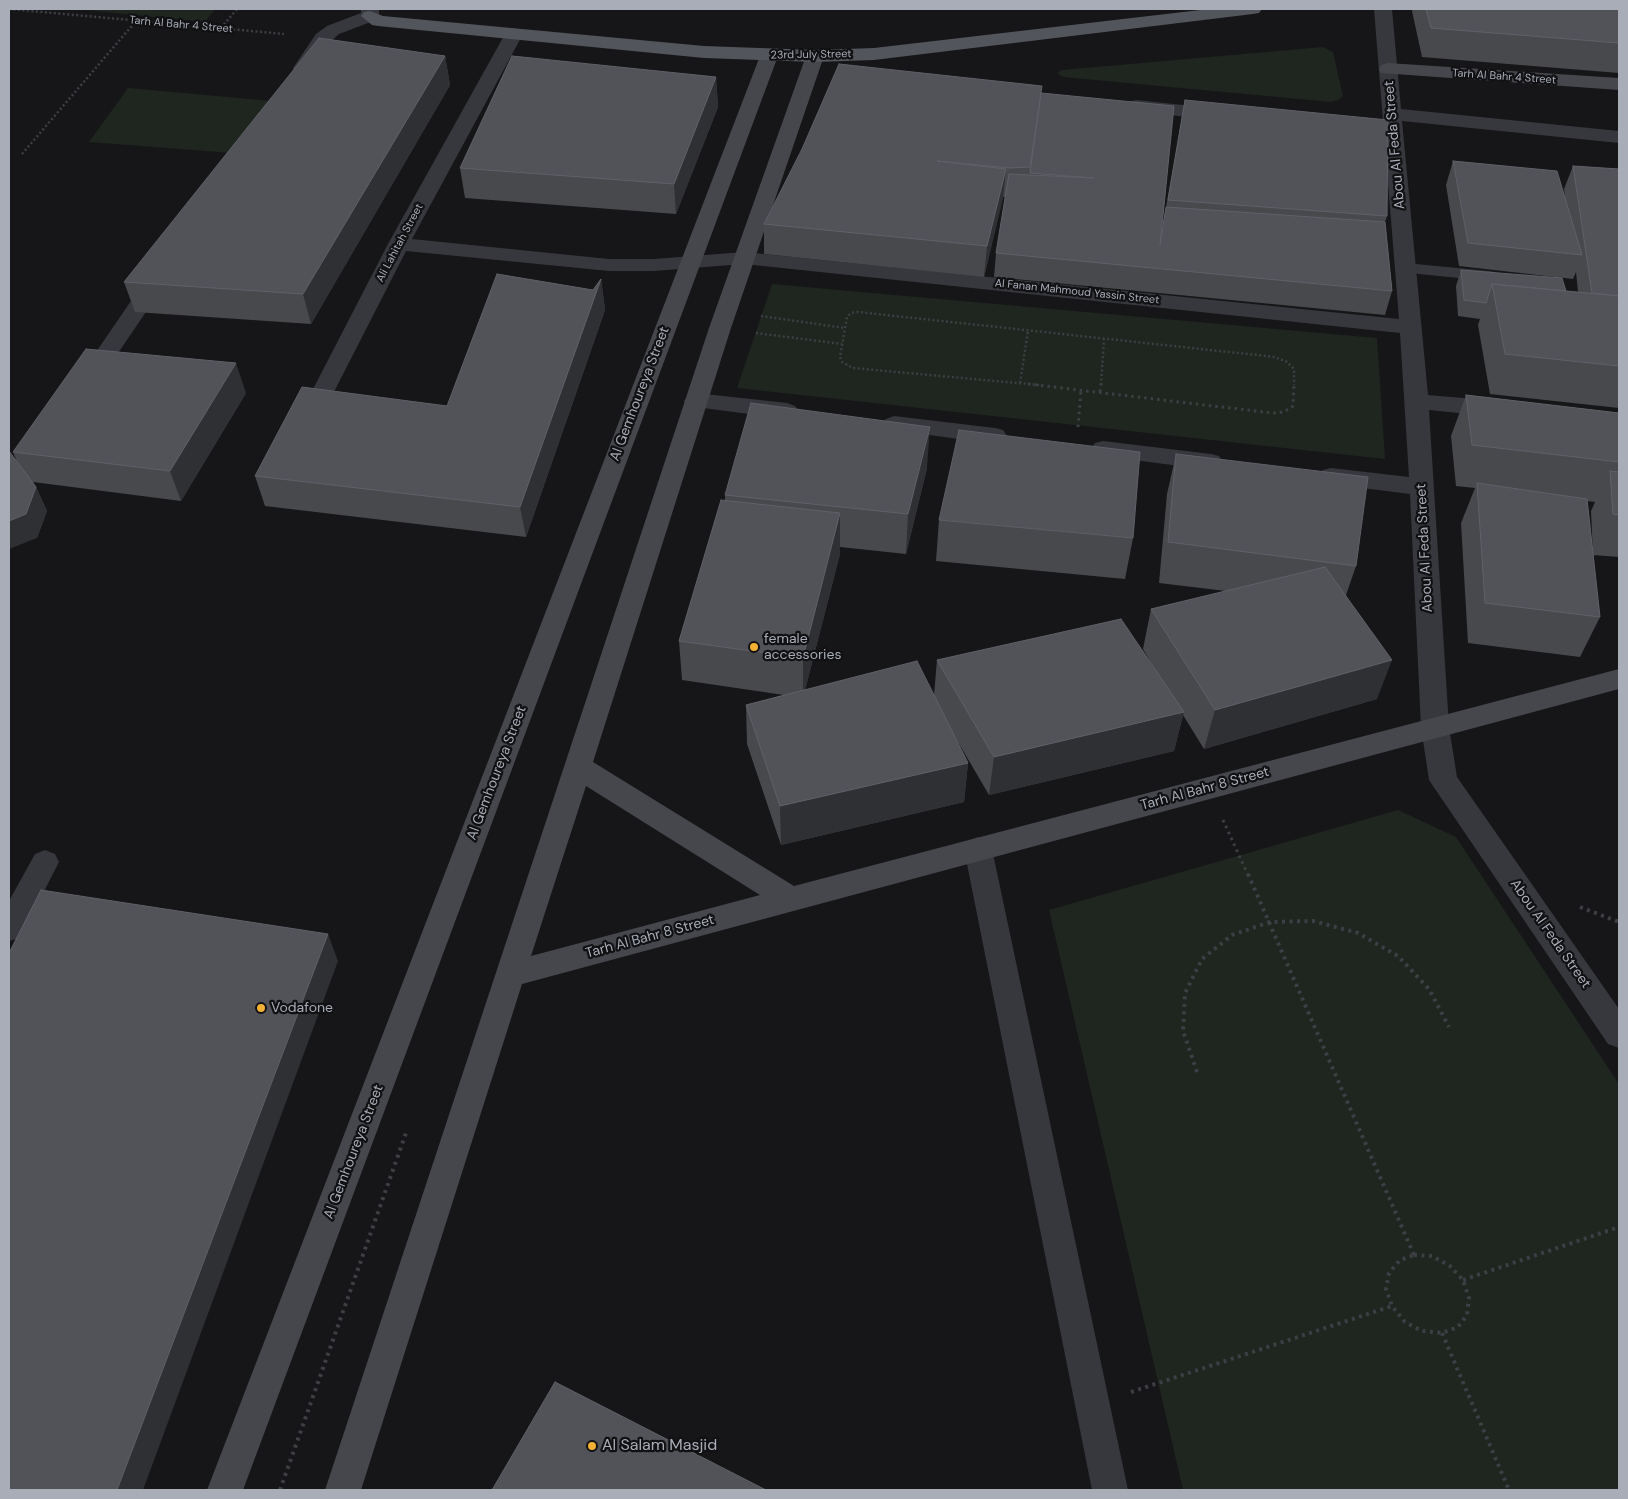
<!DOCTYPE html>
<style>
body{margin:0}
#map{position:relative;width:1628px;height:1499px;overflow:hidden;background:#161618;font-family:"DM Sans",sans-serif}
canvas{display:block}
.frame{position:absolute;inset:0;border:10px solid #a8adb8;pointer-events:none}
</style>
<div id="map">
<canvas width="1628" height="1499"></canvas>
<div class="frame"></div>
</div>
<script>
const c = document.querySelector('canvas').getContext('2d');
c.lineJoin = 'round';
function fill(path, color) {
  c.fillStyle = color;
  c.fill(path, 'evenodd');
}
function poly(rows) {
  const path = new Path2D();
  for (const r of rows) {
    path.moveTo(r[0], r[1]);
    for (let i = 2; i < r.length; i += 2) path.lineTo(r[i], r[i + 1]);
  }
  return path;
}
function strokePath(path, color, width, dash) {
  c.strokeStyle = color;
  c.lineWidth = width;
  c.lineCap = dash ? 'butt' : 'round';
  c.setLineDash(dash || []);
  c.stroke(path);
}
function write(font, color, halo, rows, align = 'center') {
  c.font = font + ' "DM Sans",sans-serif';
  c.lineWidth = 4.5;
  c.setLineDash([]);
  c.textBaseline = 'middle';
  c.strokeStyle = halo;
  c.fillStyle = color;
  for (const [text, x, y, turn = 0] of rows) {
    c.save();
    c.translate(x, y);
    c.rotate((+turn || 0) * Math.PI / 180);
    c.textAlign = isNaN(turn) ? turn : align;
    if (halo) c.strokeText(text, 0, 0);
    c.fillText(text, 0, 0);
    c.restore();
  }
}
const green = poly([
 [76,9,215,9,205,22],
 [1323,47,1333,52,1343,96,1338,100,1331,102,1063,77,1057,73,1062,70],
 [128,88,271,101,232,153,89,142],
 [772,284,1377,338,1385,459,737,388],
 [1398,810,1456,837,1619,1084,1619,1490,1183,1490,1049,910]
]);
const pathFar2 = poly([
 [9,9,284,34],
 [221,28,237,9],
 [22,154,136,21],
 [761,316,845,328],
 [756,333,842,344],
 [1020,383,1028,331],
 [1039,385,853,368,842,362,840,357,847,317,851,313,858,312,1275,357,1287,362,1294,369,1294,385],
 [1101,385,1104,339]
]);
const pathFar1 = poly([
 [1028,384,1272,413,1284,412,1293,406,1294,384],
 [1100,392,1101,384],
 [1078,427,1081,390],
 [1223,820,1248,875]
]);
const path = poly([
 [1248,874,1414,1255],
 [1580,907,1619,922],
 [1197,1072,1183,1031,1185,993,1202,959,1232,935,1270,922,1313,921,1358,933,1398,956,1429,989,1449,1027],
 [1414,1255,1432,1256,1450,1266,1463,1280,1469,1298,1467,1315,1458,1327,1442,1333,1422,1331,1405,1322,1392,1306,1386,1289,1389,1273,1400,1260,1414,1255],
 [1463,1280,1619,1227],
 [1442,1333,1509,1490],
 [1131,1392,1392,1306],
 [280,1490,406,1133]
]);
const lane = poly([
 [1405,263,1489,271,1495,272,1497,276,1495,280,1489,281,1399,272,1397,268,1399,264,1405,263]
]);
const street = poly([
 [361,9,379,9,379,16,376,20,339,34,330,42,309,72,302,74,295,72,293,68,316,34,327,26,361,13,361,9],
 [1374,9,1392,9,1401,109,1619,131,1619,143,1402,121,1428,395,1498,401,1506,404,1510,409,1506,414,1498,417,1429,410,1449,727,1457,777,1619,1009,1619,1048,1608,1044,1429,780,1421,727,1410,494,1331,484,1323,482,1319,476,1323,470,1331,468,1409,477,1400,333,744,264,654,271,609,271,406,251,315,429,307,432,299,429,295,424,388,244,505,34,508,30,514,28,520,30,523,34,412,239,609,259,654,259,744,252,1399,319,1374,9],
 [1136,100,1220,109,1227,111,1230,115,1227,119,1220,121,1129,110,1126,106,1129,102,1136,100],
 [156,274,164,276,167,281,95,387,87,389,79,387,76,382,79,377,148,276,156,274],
 [696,393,787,403,795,406,799,411,795,416,787,419,688,406,684,401,688,396,696,393],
 [894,416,995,428,1003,430,1007,436,1003,442,995,444,886,429,882,424,886,419,894,416],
 [1103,441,1211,454,1219,456,1223,462,1219,468,1211,470,1095,455,1091,449,1095,443,1103,441],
 [978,837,988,841,992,849,1128,1490,1092,1490,964,849,968,841,978,837],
 [45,850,55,854,59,862,20,938,9,941,9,901,35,854,45,850]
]);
const secondary = poly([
 [769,50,776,52,778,56,243,1490,207,1490,760,56,762,52,769,50],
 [815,50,822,52,824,56,731,328,593,762,794,886,1619,669,1619,689,522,984,361,1490,325,1490,709,328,806,56,808,52,815,50],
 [586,786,760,895,531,956,586,786],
 [1388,63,1619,78,1619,90,1381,73,1379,69,1381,65,1388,63]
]);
const primary = poly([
 [1209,9,1262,9,1259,13,1253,14,874,60,815,62,704,58,378,26,372,25,361,16,364,12,370,11,383,16,704,46,815,50,874,48,1209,9]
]);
const wall = poly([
 [1413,9,1619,9,1619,73,1422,57,1412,11],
 [445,56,450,85,311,324,135,312,124,282],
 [716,77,718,107,676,214,465,198,460,168],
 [1041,93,1160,241,1185,100,1387,216,1385,222,1392,291,1385,315,994,277,996,253,1005,197,1003,197,984,277,764,254,764,224],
 [1453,161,1565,198,1564,189,1573,166,1619,169,1619,408,1490,394,1478,325,1480,319,1458,316,1456,286,1461,270,1566,291,1578,292,1576,272,1573,279,1459,266,1446,185],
 [601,279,605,310,526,537,265,506,255,476,447,406,593,290],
 [246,393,181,501,33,482,36,487,47,511,37,538,18,464,13,452],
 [1466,395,1619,413,1619,557,1593,555,1591,511,1595,502,1587,501,1600,617,1580,657,1468,643,1461,523,1475,488,1456,486,1451,436],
 [1176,454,1356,566,1346,595,1377,699,1204,749,1183,715,1174,751,989,795,951,730,968,763,964,802,781,845,747,744,746,705,784,695,682,680,679,641,725,500,725,495,927,468,906,554,840,547,840,554,805,690,934,695,937,660,1157,673,1143,649,1151,609,1226,591,1159,583,1167,494],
 [939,520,1133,538,1125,579,936,561]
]);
const shadedWall = poly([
 [445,56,450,85,311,324,303,294],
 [716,77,718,107,676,214,674,184],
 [1006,169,1003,199,984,277,987,246],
 [601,279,605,310,526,537,520,507],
 [236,363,246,393,181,501,170,471],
 [930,427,927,468,906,554,908,514],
 [36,487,47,511,37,538,9,549,9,521],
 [840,513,840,554,803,698,803,658],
 [1392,660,1377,699,1204,749,1215,710],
 [1184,712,1174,751,989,795,994,757],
 [968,763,964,802,781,845,780,806],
 [328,934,338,961,143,1490,117,1490]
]);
const building = poly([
 [1426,9,1619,9,1619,43,1431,28,1426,9],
 [319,38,445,56,303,294,124,282,319,38],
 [512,56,716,77,674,184,460,168,512,56],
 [839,64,1042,86,1030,167,1010,168,937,161,1006,169,987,246,764,224,802,149,839,64],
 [1041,93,1174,106,1160,245,1166,207,1385,222,1392,291,996,253,1009,174,1094,178,1030,173,1041,93],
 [1185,100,1388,120,1387,216,1168,200,1185,100],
 [1453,161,1557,171,1582,255,1468,243,1453,161],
 [1573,166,1619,169,1619,296,1592,293,1573,166],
 [1461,270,1562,278,1566,291,1492,284,1486,303,1464,300,1461,270],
 [497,274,593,290,601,279,520,507,255,476,302,387,447,406,497,274],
 [1492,284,1619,296,1619,366,1505,354,1492,284],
 [86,349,236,363,170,471,13,452,86,349],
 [1466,395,1619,413,1619,462,1472,445,1466,395],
 [751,403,930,427,908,514,725,495,751,403],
 [959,430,1140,452,1133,538,939,520,959,430],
 [9,451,36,487,26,514,9,521,9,451],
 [1176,454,1368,477,1356,566,1168,542,1176,454],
 [1610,471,1619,472,1619,515,1613,514,1610,471],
 [1477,483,1587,499,1600,617,1485,603,1477,483],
 [721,500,840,513,803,658,679,641,721,500],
 [1325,567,1392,660,1215,710,1151,609,1325,567],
 [1121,619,1184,712,994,757,937,660,1121,619],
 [917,661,968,763,780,806,746,705,917,661],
 [41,890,328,934,117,1490,9,1490,9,953,41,890],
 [555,1382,766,1490,492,1490,555,1382]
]);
const markers = [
 [754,647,5,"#f2b134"],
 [261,1008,5,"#f2b134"],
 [592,1446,5,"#f2b134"]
];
const farStreetnames = [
 ["Tarh Al Bahr 4 Street",181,25,5],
 ["23rd July Street",811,55,-1],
 ["Tarh Al Bahr 4 Street",1504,77,4],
 ["Ali Lahitah Street",400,243,-62],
 ["Al Fanan Mahmoud Yassin Street",1077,292,6]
];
const streetNames = [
 ["Abou Al Feda Street",1395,145,-95],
 ["Al Gemhoureya Street",640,394,-69],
 ["Abou Al Feda Street",1425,548,-93],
 ["Al Gemhoureya Street",497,773,-69],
 ["Tarh Al Bahr 8 Street",1205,789,-15],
 ["Abou Al Feda Street",1550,934,55],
 ["Tarh Al Bahr 8 Street",650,937,-15],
 ["Al Gemhoureya Street",354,1152,-69]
];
const poiNames = [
 ["female",764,639],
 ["accessories",764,655],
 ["Vodafone",271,1008]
];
const nearPoinames = [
 ["Al Salam Masjid",602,1446]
];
fill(green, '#1e261f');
strokePath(pathFar2, '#3d3f44', 2.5, [2, 2.5]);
strokePath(pathFar1, '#3d3f44', 3, [2.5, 4]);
strokePath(path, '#3d3f44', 4, [3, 4.5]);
fill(lane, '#37383d');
fill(street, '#37383d');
fill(secondary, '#45474d');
fill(primary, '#53555c');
fill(wall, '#47494d');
fill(shadedWall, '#2f3033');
fill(building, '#525359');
strokePath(building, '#5f6168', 1);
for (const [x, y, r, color] of markers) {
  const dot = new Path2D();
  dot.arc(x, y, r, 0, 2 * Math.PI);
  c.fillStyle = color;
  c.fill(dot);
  strokePath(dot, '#111113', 2);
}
write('11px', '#a8adb8', '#111113', farStreetnames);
write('14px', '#a8adb8', '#111113', streetNames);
write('14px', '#a8adb8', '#111113', poiNames, 'left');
write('16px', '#a8adb8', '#111113', nearPoinames, 'left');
</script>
